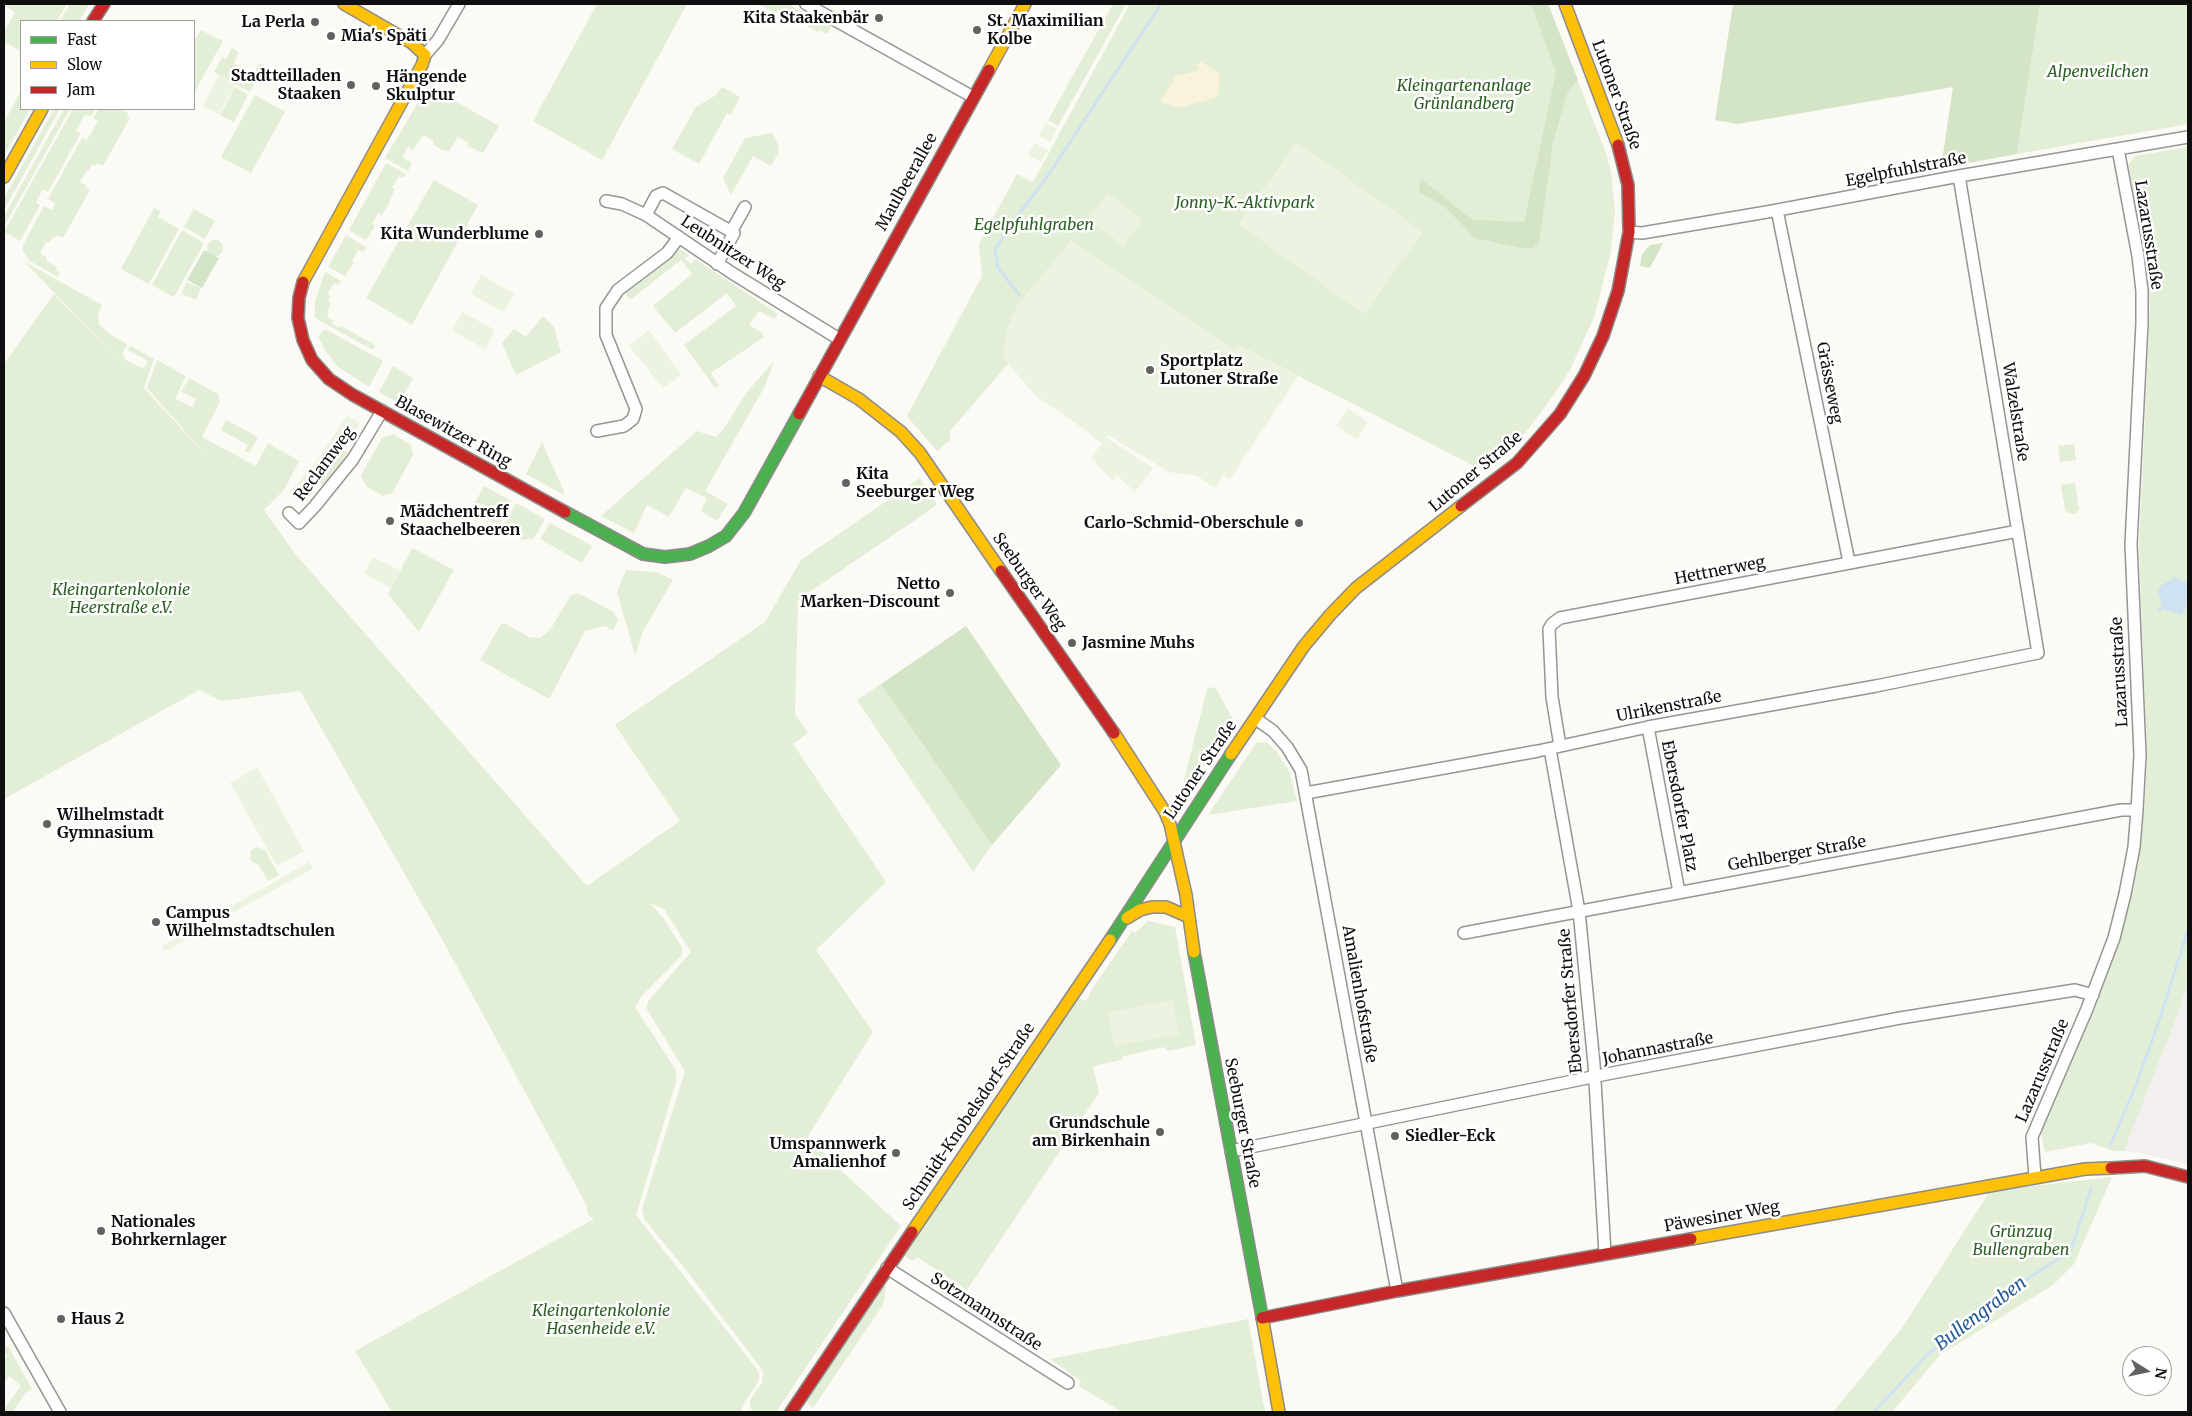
<!DOCTYPE html>
<meta charset="utf-8">
<style>
body{margin:0}
#map{position:relative;width:2192px;height:1416px;overflow:hidden;background:#fbfaf5;font-family:Merriweather,serif}
canvas{display:block}
.frame{position:absolute;inset:0;border:5px solid #0f0f0f;pointer-events:none}
.legend{position:absolute;left:20px;top:20px;width:175px;height:90px;box-sizing:border-box;background:#fff;border:1px solid #9f9f9f;margin:0;padding:6px 9px;list-style:none;font-size:15px;color:#0f0f0f}
.legend li{display:flex;align-items:center;gap:10px;height:25px}
.legend b{width:25px;border:1px solid #9f9f9f}
.north{position:absolute;left:2122px;top:1346px;width:50px;height:50px;box-sizing:border-box;background:#fff;border:1px solid #9f9f9f;border-radius:50%;rotate:100deg;font-size:14px;font-weight:700;line-height:20px;text-align:center;color:#0f0f0f}
.north::after{content:'';display:block;margin:auto;width:18px;height:22px;background:#626160;clip-path:polygon(50% 0,100% 100%,50% 72%,0 100%)}
</style>
<div id="map">
<canvas width="2192" height="1416"></canvas>
<div class="frame"></div>
<ul class="legend">
<li><b style="height:6px;background:#4caf50"></b>Fast</li>
<li><b style="height:6px;background:#ffc107"></b>Slow</li>
<li><b style="height:6px;background:#c62828"></b>Jam</li>
</ul>
<div class="north">N</div>
</div>
<script>
const c = document.querySelector('canvas').getContext('2d');
c.lineJoin = 'round';
function fill(path, color) {
  c.fillStyle = color;
  c.fill(path, 'evenodd');
}
function poly(rows) {
  const path = new Path2D();
  for (const r of rows) {
    if (r.length === 3) {
      path.moveTo(r[0] + r[2], r[1]);
      path.arc(r[0], r[1], r[2], 0, 2 * Math.PI);
      continue;
    }
    path.moveTo(r[0], r[1]);
    for (let i = 2; i < r.length; i += 2) path.lineTo(r[i], r[i + 1]);
  }
  return path;
}
function strokePath(path, color, width, dash) {
  c.strokeStyle = color;
  c.lineWidth = width;
  c.lineCap = dash ? 'butt' : 'round';
  c.setLineDash(dash || []);
  c.stroke(path);
}
function write(font, color, halo, rows, align = 'center') {
  c.font = font + ' Merriweather,serif';
  c.lineWidth = 5;
  c.setLineDash([]);
  c.textBaseline = 'middle';
  c.strokeStyle = halo;
  c.fillStyle = color;
  for (const [text, x, y, turn = 0] of rows) {
    c.save();
    c.translate(x, y);
    c.rotate((+turn || 0) * Math.PI / 180);
    c.textAlign = isNaN(turn) ? turn : align;
    if (halo) c.strokeText(text, 0, 0);
    c.fillText(text, 0, 0);
    c.restore();
  }
}
const industrial = poly([
 [2188,982,2188,1164,2140,1153,2124,1151,2179,1011]
]);
const green = poly([
 [4,4,67,4,57,21,21,21,21,51,4,42,4,31,15,13],
 [70,4,89,4,80,21,60,21],
 [597,4,687,4,602,160,533,121],
 [758,4,788,4,831,27,827,34,820,30,818,32,778,10,775,13],
 [1113,4,1126,4,1058,126,1048,120],
 [1130,4,1548,4,1606,153,1611,172,1615,211,1611,251,1595,315,1570,370,1556,392,1526,432,1484,471,1238,345,1235,350,1071,241,1017,307,1008,328,1004,354,1008,364,950,431,950,440,937,451,907,416,982,276,979,244,1017,174,1033,182],
 [2040,4,2188,4,2188,124,2017,154],
 [201,30,223,41,194,93,194,41],
 [232,48,239,52,234,63,254,74,259,63,264,66,250,92,214,72,222,57,226,59],
 [428,86,499,126,483,153,467,146,469,143,458,137,449,151,442,150,433,144,434,141,423,135,413,150,408,147,402,157,412,163,408,171,385,158],
 [235,87,248,95,234,122,220,115],
 [722,87,740,97,731,115,727,113,699,164,672,149,696,107,716,95],
 [21,91,21,109,30,109,4,156,4,122],
 [255,95,285,112,251,173,221,157],
 [54,109,60,109,4,210,4,198],
 [64,109,70,109,4,227,4,216],
 [73,109,95,109,91,117,85,114,76,131,81,133,48,192,43,189,36,202,40,205,20,241,4,232],
 [99,109,120,109,128,113,127,116,130,118,103,166,97,163,95,166,93,164,89,170,87,170,80,182,87,186,86,188,90,190,63,238,57,235,55,238,53,237,49,243,46,242,40,253,47,258,46,261,57,267,56,270,60,272,58,277,30,261,23,252,23,245,44,206,52,210,55,203,48,199,82,138,87,140,98,121,93,118],
 [772,133,778,144,779,152,771,166,753,156,731,195,723,178,745,138],
 [2188,147,2188,982,2179,1011,2124,1151,2114,1151,2091,1143,2045,1152,2040,1129,2095,1008,2120,940,2136,874,2145,804,2147,753,2139,548,2150,305,2145,257,2128,165,2135,156],
 [386,163,406,174,403,178,399,176,392,188,395,189,388,205,382,215,378,213,372,224,375,226,366,240,349,230],
 [434,180,478,205,412,325,366,298],
 [154,208,161,212,158,217,179,229,149,284,121,269],
 [194,209,215,221,205,239,184,227],
 [182,230,204,243,174,297,152,285],
 [346,235,366,247,363,252,358,250,352,261,354,262,345,276,328,267],
 [215,248,8],
 [677,247,689,255,685,259,691,264,695,259,778,314,774,319,759,311,749,325,761,332,764,337,711,373,719,386,715,388,684,345,736,306,727,293,675,333,653,306,692,274,681,260,630,300,624,292],
 [25,262,102,305,98,313,99,324,108,333,127,344,122,354,125,356,124,359,143,369,148,361,128,350,130,346,154,359,144,388,212,462,147,388,157,360,186,376,175,399,193,407,196,399,181,392,189,378,218,394,220,402,202,437,256,466,268,443,299,461,284,490,265,509,262,507,296,555,587,886,680,821,615,725,765,622,801,560,920,478,937,505,798,600,795,714,808,733,793,744,886,882,816,950,873,1032,808,1136,844,1173,901,1226,776,1412,754,1412,750,1408,750,1400,762,1383,763,1371,686,1270,644,1219,642,1209,685,1071,646,1008,649,1000,691,952,664,909,650,903,664,919,682,947,682,955,641,997,635,1007,676,1070,676,1082,636,1215,753,1364,759,1373,759,1381,745,1401,741,1410,743,1412,392,1412,355,1351,594,1219,587,1214,587,1206,443,941,300,691,221,701,199,690,4,799,4,364,54,294,129,371],
 [325,272,341,281,338,285,334,283,327,294,331,296,328,302,331,303,327,312,329,313,327,317,333,321,332,324,340,328,341,326,375,345,373,350,315,318,315,301],
 [186,282,201,288,196,300,182,294],
 [543,316,554,327,561,352,516,375,502,343,514,329,526,337],
 [325,329,383,361,369,387,337,366,327,353,318,337],
 [774,361,765,386,705,491,728,504,717,521,701,511,707,498,686,488,669,517,647,505,634,533,601,516,697,431,716,437,723,430,747,392],
 [393,366,413,378,399,403,379,392],
 [226,420,258,437,250,452,245,452,248,445,221,430],
 [393,434,411,445,413,455,392,493,383,496,366,486,361,475,382,438],
 [542,442,565,494,564,495,526,474],
 [2074,444,2076,460,2060,462,2058,446],
 [343,449,348,453,324,485,319,482,329,470,325,466,327,462,332,466],
 [2075,483,2079,509,2075,514,2070,514,2065,510,2061,485],
 [484,486,512,501,499,525,471,510],
 [516,503,545,519,534,538,523,540,503,528],
 [550,523,592,546,582,563,540,539],
 [412,548,454,570,419,632,388,594],
 [626,570,656,572,673,580,643,631,635,655,617,592],
 [578,593,614,612,618,620,613,631,605,626,585,631,549,699,480,660,501,624,504,623,529,637,540,638,550,630,571,595],
 [881,684,992,845,973,872,857,700],
 [1215,687,1234,721,1184,796,1180,796,1207,689],
 [1267,742,1276,751,1290,773,1297,801,1208,815,1256,743],
 [257,847,265,850,279,875,268,881,258,864,252,862,250,858,251,850],
 [1148,921,1175,927,1196,1045,1168,1051,1164,1047,1124,1056,1121,1060,1093,1066,1099,1093,967,1290,917,1257,913,1261,904,1255,1077,998,1087,1001,1092,989,1132,931,1135,933],
 [2112,1177,2074,1264,2053,1285,1940,1355,1892,1412,1833,1412,1902,1328,1990,1191],
 [884,1286,886,1287,883,1305,813,1408,806,1401],
 [1248,1319,1265,1412,1122,1412,1079,1386,1081,1381,1050,1359],
 [8,1346,32,1389,25,1393,13,1412,4,1412,4,1409,21,1386,9,1376,4,1383,4,1358,7,1356,4,1349]
]);
const forest = poly([
 [1531,4,1548,4,1578,80,1568,91,1553,143,1539,242,1533,248,1520,248,1475,238,1444,206,1419,192,1421,179,1473,220,1524,222,1556,72],
 [1733,4,2040,4,2017,154,1941,168,1953,87,1738,124,1715,120],
 [1663,243,1650,268,1640,266,1642,254,1650,245],
 [204,250,219,258,202,288,187,280],
 [966,626,1061,765,992,845,881,684]
]);
const sand = poly([
 [1202,62,1220,74,1218,97,1180,108,1160,102,1176,76,1197,71,1199,69,1196,64]
]);
const pitch = poly([
 [219,75,236,84,219,114,203,106],
 [1046,123,1057,129,1050,142,1039,136],
 [1297,142,1423,232,1364,314,1238,224],
 [1035,143,1048,150,1041,162,1028,155],
 [1108,193,1143,220,1123,246,1088,218],
 [1071,241,1235,350,1238,345,1299,375,1230,479,1223,475,1215,488,1197,476,1169,472,1108,435,1107,438,1153,468,1135,492,1117,475,1112,480,1091,458,1102,443,1090,435,1090,433,1036,396,1008,364,1004,354,1008,328,1017,306],
 [481,275,514,294,504,312,471,294],
 [462,312,495,330,485,349,452,330],
 [649,330,681,375,663,388,629,346],
 [1348,408,1368,422,1357,439,1336,426],
 [347,416,360,423,332,466,327,463,325,466,330,469,302,503,289,493,316,462],
 [373,557,400,571,391,588,364,573],
 [257,767,304,851,277,866,230,783],
 [309,862,313,868,165,951,162,946],
 [1173,1000,1179,1034,1114,1046,1108,1012]
]);
const water = poly([
 [2175,577,2187,583,2188,594,2185,610,2181,615,2164,609,2160,612,2157,610,2162,606,2158,591,2160,586]
]);
const stream = poly([
 [1019,295,998,267,995,250,1009,227,1047,177,1161,4],
 [2110,1146,2136,1085,2159,1021,2188,930],
 [1874,1412,1928,1354,2005,1294,2071,1250,2091,1189]
]);
const street = poly([
 [806,4,973,97],
 [425,55,438,40,459,4],
 [606,201,622,204,646,215,732,273,839,339],
 [1777,210,1849,562],
 [646,215,656,196,663,193,734,233,717,264],
 [731,232,745,207],
 [1629,232,1642,233,1767,212,1959,176,2188,137],
 [597,431,624,426,633,419,636,409,606,335,606,308,618,290,667,253,679,237],
 [289,513,299,523,315,506,353,459,382,411],
 [1256,719,1273,731,1287,747,1301,770,1397,1291],
 [1648,727,1679,892],
 [1560,746,1552,697,1549,629,1552,624,1560,618,2018,531],
 [1550,749,1579,911,1594,1064,1605,1254],
 [1306,793,1538,751,1648,727,1876,686,2038,653,1959,176],
 [1464,933,2121,810,2137,810],
 [1231,1151,1607,1074,1900,1018,2075,990,2093,995],
 [2035,1177,2032,1137,2087,1009,2114,938,2125,894,2134,847,2137,810,2140,755,2131,544,2142,323,2142,291,2138,256,2118,149],
 [887,1268,1068,1383],
 [4,1313,60,1412]
]);
const fast = poly([
 [565,512,643,554,665,557,690,554,709,546,726,536,744,513,799,414],
 [1110,940,1231,754],
 [1194,952,1263,1322]
]);
const slow = poly([
 [1565,4,1618,145],
 [989,70,1025,4],
 [4,177,42,109],
 [303,282,422,65,425,55,412,43,344,4],
 [819,376,859,399,901,432,920,453,1001,571],
 [1114,733,1165,812,1170,824,1186,895,1194,952],
 [1231,754,1304,646,1330,615,1356,588,1461,506],
 [1127,918,1140,910,1152,907,1166,907,1189,917],
 [912,1232,1110,940],
 [1691,1239,2085,1169,2111,1168],
 [1263,1322,1279,1412]
]);
const jam = poly([
 [93,21,104,4],
 [303,282,299,298,298,318,303,340,312,360,329,379,353,395,565,512],
 [799,414,989,70],
 [1461,506,1517,463,1560,414,1584,376,1603,336,1618,291,1629,232,1628,185,1618,145],
 [1001,571,1114,733],
 [2111,1168,2145,1166,2188,1177],
 [1262,1318,1397,1291,1691,1239],
 [791,1412,912,1232]
]);
const markers = [
 [879,18,5,"#626160"],
 [315,22,5,"#626160"],
 [977,30,5,"#626160"],
 [331,36,5,"#626160"],
 [351,85,5,"#626160"],
 [376,86,5,"#626160"],
 [539,234,5,"#626160"],
 [1150,370,5,"#626160"],
 [846,483,5,"#626160"],
 [390,521,5,"#626160"],
 [1299,523,5,"#626160"],
 [950,593,5,"#626160"],
 [1072,643,5,"#626160"],
 [47,824,5,"#626160"],
 [156,922,5,"#626160"],
 [1160,1132,5,"#626160"],
 [1395,1136,5,"#626160"],
 [896,1153,5,"#626160"],
 [101,1231,5,"#626160"],
 [61,1319,5,"#626160"]
];
const poiNames = [
 ["Kita Staakenbär",869,18,"right"],
 ["St. Maximilian",987,21],
 ["Kolbe",987,39],
 ["La Perla",305,22,"right"],
 ["Mia's Späti",341,36],
 ["Stadtteilladen",341,76,"right"],
 ["Staaken",341,94,"right"],
 ["Hängende",386,77],
 ["Skulptur",386,95],
 ["Kita Wunderblume",529,234,"right"],
 ["Sportplatz",1160,361],
 ["Lutoner Straße",1160,379],
 ["Kita",856,474],
 ["Seeburger Weg",856,492],
 ["Mädchentreff",400,512],
 ["Staachelbeeren",400,530],
 ["Carlo-Schmid-Oberschule",1289,523,"right"],
 ["Netto",940,584,"right"],
 ["Marken-Discount",940,602,"right"],
 ["Jasmine Muhs",1082,643],
 ["Wilhelmstadt",57,815],
 ["Gymnasium",57,833],
 ["Campus",166,913],
 ["Wilhelmstadtschulen",166,931],
 ["Grundschule",1150,1123,"right"],
 ["am Birkenhain",1150,1141,"right"],
 ["Siedler-Eck",1405,1136],
 ["Umspannwerk",886,1144,"right"],
 ["Amalienhof",886,1162,"right"],
 ["Nationales",111,1222],
 ["Bohrkernlager",111,1240],
 ["Haus 2",71,1319]
];
const parkNames = [
 ["Alpenveilchen",2098,72],
 ["Kleingartenanlage",1464,86],
 ["Grünlandberg",1464,104],
 ["Jonny-K.-Aktivpark",1245,203],
 ["Egelpfuhlgraben",1034,225],
 ["Kleingartenkolonie",121,590],
 ["Heerstraße e.V.",121,608],
 ["Grünzug",2021,1232],
 ["Bullengraben",2021,1250],
 ["Kleingartenkolonie",601,1311],
 ["Hasenheide e.V.",601,1329]
];
const streetNames = [
 ["Lutoner Straße",1616,95,70],
 ["Egelpfuhlstraße",1906,170,-11],
 ["Maulbeerallee",907,182,-61],
 ["Lazarusstraße",2148,235,81],
 ["Leubnitzer Weg",733,253,33],
 ["Grässeweg",1829,383,79],
 ["Walzelstraße",2015,412,81],
 ["Blasewitzer Ring",453,432,29],
 ["Reclamweg",325,464,-53],
 ["Lutoner Straße",1476,472,-40],
 ["Hettnerweg",1720,571,-11],
 ["Seeburger Weg",1029,582,55],
 ["Lazarusstraße",2120,672,-93],
 ["Ulrikenstraße",1669,707,-11],
 ["Lutoner Straße",1201,770,-56],
 ["Ebersdorfer Platz",1679,806,79],
 ["Gehlberger Straße",1797,854,-10],
 ["Amalienhofstraße",1359,994,80],
 ["Ebersdorfer Straße",1571,1001,-95],
 ["Johannastraße",1658,1049,-11],
 ["Lazarusstraße",2043,1071,-67],
 ["Schmidt-Knobelsdorf-Straße",969,1117,-56],
 ["Seeburger Straße",1242,1123,79],
 ["Päwesiner Weg",1722,1217,-10],
 ["Sotzmannstraße",986,1312,33]
];
const waterNames = [
 ["Bullengraben",1981,1314,-37]
];
fill(industrial, '#f3eef0');
fill(green, '#e3eed7');
fill(forest, '#d3e5c6');
fill(sand, '#f8f3da');
fill(pitch, '#ecf3e0');
fill(water, '#cfe2f2');
strokePath(stream, '#cfe2f2', 3);
strokePath(street, '#959593', 14);
strokePath(fast, '#8c8b89', 14);
strokePath(slow, '#8c8b89', 14);
strokePath(jam, '#8c8b89', 14);
strokePath(street, '#fefefe', 11);
strokePath(fast, '#4caf50', 11);
strokePath(slow, '#ffc107', 11);
strokePath(jam, '#c62828', 11);
for (const [x, y, r, color] of markers) {
  const dot = new Path2D();
  dot.arc(x, y, r, 0, 2 * Math.PI);
  c.fillStyle = color;
  c.fill(dot);
  strokePath(dot, '#fff', 2);
}
write('bold 16px', '#0f0f0f', '#fff', poiNames, 'left');
write('italic 16px', '#2d6025', '#fff', parkNames);
write('16px', '#0f0f0f', '#fff', streetNames);
write('italic 18px', '#245a94', '#fff', waterNames);
</script>
